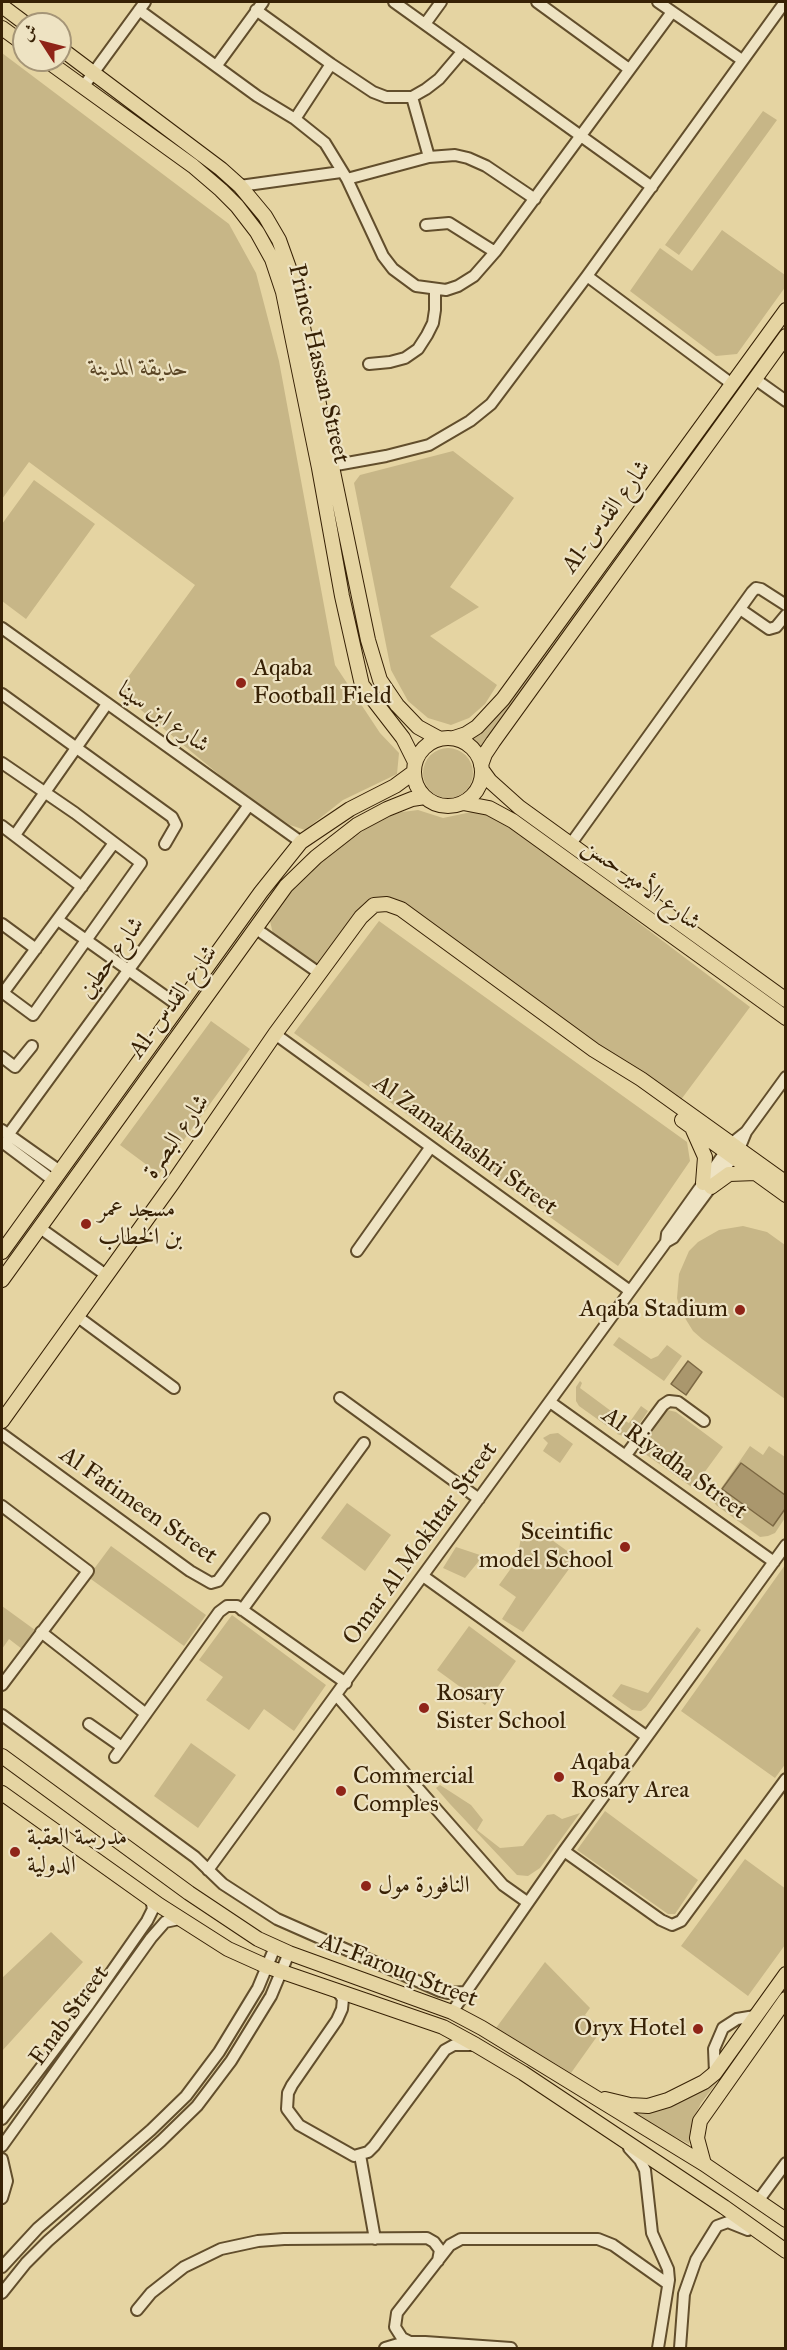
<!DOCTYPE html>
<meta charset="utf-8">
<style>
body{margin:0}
#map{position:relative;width:787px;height:2350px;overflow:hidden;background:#e5d4a2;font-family:"IM FELL Great Primer",Amiri,serif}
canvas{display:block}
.frame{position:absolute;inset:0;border:3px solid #372105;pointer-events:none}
.north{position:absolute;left:12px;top:12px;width:60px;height:60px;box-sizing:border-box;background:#eee3c3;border:2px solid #a59577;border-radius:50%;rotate:306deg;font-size:16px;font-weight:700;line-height:24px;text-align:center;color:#372105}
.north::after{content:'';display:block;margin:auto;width:21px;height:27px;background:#8f2418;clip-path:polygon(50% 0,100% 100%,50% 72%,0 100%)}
</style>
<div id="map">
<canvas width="787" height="2350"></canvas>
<div class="frame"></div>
<div class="north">ش</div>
</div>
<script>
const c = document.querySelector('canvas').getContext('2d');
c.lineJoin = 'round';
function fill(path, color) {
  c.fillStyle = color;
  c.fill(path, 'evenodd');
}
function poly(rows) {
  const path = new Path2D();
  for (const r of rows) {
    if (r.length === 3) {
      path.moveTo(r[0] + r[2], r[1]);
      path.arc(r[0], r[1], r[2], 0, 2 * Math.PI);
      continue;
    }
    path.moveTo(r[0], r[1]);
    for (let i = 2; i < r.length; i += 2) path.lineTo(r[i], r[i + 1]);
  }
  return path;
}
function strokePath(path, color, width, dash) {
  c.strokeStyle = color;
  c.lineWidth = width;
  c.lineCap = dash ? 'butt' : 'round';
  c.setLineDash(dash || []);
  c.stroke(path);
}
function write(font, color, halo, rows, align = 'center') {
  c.font = font + ' "IM FELL Great Primer",Amiri,serif';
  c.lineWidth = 4.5;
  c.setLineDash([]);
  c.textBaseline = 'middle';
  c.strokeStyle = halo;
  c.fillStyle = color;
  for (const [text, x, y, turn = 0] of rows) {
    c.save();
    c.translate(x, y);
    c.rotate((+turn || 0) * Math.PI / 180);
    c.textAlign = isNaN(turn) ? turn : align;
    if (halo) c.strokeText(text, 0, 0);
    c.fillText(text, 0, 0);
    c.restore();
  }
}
const green = poly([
 [2,53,229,224,256,273,279,361,335,665,380,733,399,753,397,774,343,800,305,830,290,825,245,796,118,691,195,585,29,462,2,499],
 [763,111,777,120,679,255,665,245],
 [722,230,785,275,786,286,737,354,716,356,630,291,660,248,692,271],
 [785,319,785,323,768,348,764,359,640,528,668,486,668,480],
 [453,451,514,498,450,587,479,607,430,636,497,685,485,704,469,718,451,725,428,718,408,701,391,670,354,483,360,475],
 [34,480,95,524,26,619,2,601,2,524],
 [624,543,600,580,593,594,483,749,470,740,488,724],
 [448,773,25],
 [418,810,443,818,476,811,499,817,750,1007,677,1105,390,902,368,906,318,965,273,934,270,921,287,896,314,866,366,829,394,813],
 [379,921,687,1142,690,1161,618,1266,294,1033],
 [211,1021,250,1049,159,1174,120,1145],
 [743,1226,767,1232,785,1245,785,1399,702,1339,693,1331,680,1310,677,1298,679,1274,689,1251,698,1242,719,1230],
 [619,1337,651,1359,658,1356,667,1345,682,1356,664,1381,613,1345],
 [580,1381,582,1383,580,1388,615,1414,607,1426,579,1406,576,1401,576,1387],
 [641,1406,648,1411,632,1435,623,1436,617,1434,625,1421,629,1423],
 [668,1410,676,1412,723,1447,693,1488,641,1451,642,1441,664,1412],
 [558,1433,573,1444,560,1463,543,1451,548,1443,543,1438,550,1434],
 [750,1446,763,1455,769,1446,785,1457,785,1518,775,1533,768,1536,760,1537,716,1505,713,1500],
 [347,1503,391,1535,365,1571,321,1538],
 [524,1520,577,1558,523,1632,502,1619,516,1597,499,1585,517,1560],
 [111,1546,206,1615,184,1646,88,1577],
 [456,1547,483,1556,465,1578,443,1568],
 [785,1565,786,1763,775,1778,681,1711],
 [2,1606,35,1630,22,1649,9,1639,2,1649],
 [232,1615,326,1685,294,1731,264,1709,249,1730,206,1700,223,1677,199,1660],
 [469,1626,516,1661,485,1705,437,1670],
 [697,1627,701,1630,646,1707,641,1711,632,1710,612,1696,621,1684,648,1693],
 [191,1743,236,1775,198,1828,154,1796],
 [440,1785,471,1805,483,1820,477,1830,500,1848,523,1846,547,1815,554,1814,562,1819,580,1813,540,1868,528,1876,517,1875,450,1804,436,1788],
 [605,1811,698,1880,675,1914,668,1914,577,1850],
 [745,1859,786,1889,785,1945,748,1996,681,1946],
 [51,1932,83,1962,2,2051,2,1978],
 [545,1962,590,2008,585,2015,603,2028,571,2073,496,2028],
 [714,2078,718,2081,701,2103,694,2117,689,2144,628,2113,642,2114,681,2101]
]);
const water = poly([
 [688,1361,702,1372,686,1395,671,1384,688,1361],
 [741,1463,785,1495,785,1509,773,1526,722,1489,741,1463]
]);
const minor = poly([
 [394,2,652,187],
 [537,2,629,69],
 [658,2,742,60],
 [139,10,257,96,295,119,325,143,347,179,383,256,393,269,416,286,446,290,458,286,474,276,495,252,672,12],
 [256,10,331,64,373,92,386,97,412,97,426,89,439,79,462,52],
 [425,24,441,2],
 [217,65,263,2],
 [83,87,145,2],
 [412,97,429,157],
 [295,119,331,64],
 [347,179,429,157,455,155,468,158,486,166,535,199],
 [240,186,341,172],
 [426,225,449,223,495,252],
 [587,276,732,384],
 [369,364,390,362,405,358,418,349,427,335,433,323,435,310,435,289],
 [755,379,786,401],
 [325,467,386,456,429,445,470,421,491,404,587,276,785,2],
 [740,609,769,629,776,627,786,615],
 [2,628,301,842],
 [2,694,172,817,176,825,165,844],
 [2,763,75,813,141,863,33,1015,2,992],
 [2,826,82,887],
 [15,835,107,704],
 [570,845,752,592,756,588,761,589,786,605],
 [58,920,179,1006],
 [2,924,36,949],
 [255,928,319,973],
 [3,993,114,843],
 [275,1034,630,1291],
 [2,1057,15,1067,32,1046],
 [2,1130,60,1171],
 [8,1135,249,805],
 [2,1142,54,1181],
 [40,1228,106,1275],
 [666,1242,667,1234,731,1144,746,1132],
 [357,1251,430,1148],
 [78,1317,174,1388],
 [340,1398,479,1499],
 [550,1402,774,1562],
 [2,1434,190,1571,211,1583,218,1581,264,1519],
 [626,1455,663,1405,669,1401,678,1402,704,1421],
 [2,1506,88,1571,2,1685],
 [423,1576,646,1736],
 [242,1610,364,1443],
 [41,1632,146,1714],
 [337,1696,503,1885,527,1902],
 [2,1715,195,1857,223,1884,277,1919,440,1991,448,1993,465,1992],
 [89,1724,122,1747],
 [115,1757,219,1612,227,1606,237,1606,346,1683],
 [564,1851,661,1920,672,1925,681,1921,786,1779],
 [208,1870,666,1242,673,1238,739,1149,746,1132,786,1077],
 [337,1990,343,1999,342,2009,337,2020,292,2085,288,2093,287,2109,299,2125,354,2156,368,2152,374,2146,445,2050,454,2045,475,2045],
 [452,2012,564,1851,786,1545],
 [715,2073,714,2049,723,2028,737,2019,755,2016],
 [2,2119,89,2004,147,1921,153,1909,151,1899],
 [2,2146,151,1938,165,1922,179,1919],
 [629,2148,640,2160,645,2170,652,2233,668,2269,669,2280,658,2348],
 [360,2155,375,2239],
 [2,2159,7,2181,2,2198],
 [758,2201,786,2163],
 [2,2267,38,2228,151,2130,186,2096,219,2052,258,1988,275,1947],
 [2,2293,26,2263,48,2241,161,2141,197,2106,231,2061,271,1996,289,1953],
 [137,2310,151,2293,184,2267,221,2249,258,2241,284,2239,427,2238,434,2242,440,2250,438,2261],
 [410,2342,402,2338,395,2327,397,2313,450,2245,461,2239,598,2239,613,2245,668,2284],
 [385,2348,405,2342,425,2342,511,2348],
 [680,2348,684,2294,696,2260,717,2226,728,2222,748,2230]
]);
const major = poly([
 [2,6,26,24],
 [2,28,24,44],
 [60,48,221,169,240,186,265,216,279,240,293,279,368,640,380,680,397,705,418,727,440,739],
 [46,60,193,166,221,190,237,206,257,232,272,259,283,292,319,468,342,596,362,685,403,738,415,762],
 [448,772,34],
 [454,738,466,734,477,727,503,699,786,310],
 [481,765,485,754,493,742,786,336],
 [482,770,490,781,519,807,786,1000],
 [463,803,489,808,513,821,786,1018],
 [682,1120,786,1195],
 [693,1130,705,1157,703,1183],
 [711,1187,729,1174,756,1173],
 [2,1252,261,892,301,842,350,809,395,786,414,772],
 [2,1280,286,886,316,857,357,825,387,809,412,799,425,797],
 [2,1421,172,1184,275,1034,361,917,374,905,387,904,401,909,594,1050,641,1079,786,1183],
 [2,1756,189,1893,258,1939,289,1953,452,2012,482,2028,704,2164,786,2220],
 [2,1793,159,1905,228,1949,268,1967,443,2027,476,2045,523,2073,724,2207,786,2251],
 [605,2099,630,2105,648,2106,668,2100,704,2082,715,2073,786,1974],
 [704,2164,697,2138,700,2121,786,1999]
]);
const markers = [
 [241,683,6,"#8f2418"],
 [86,1224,6,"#8f2418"],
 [740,1310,6,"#8f2418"],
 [625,1547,6,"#8f2418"],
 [424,1708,6,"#8f2418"],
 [559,1777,6,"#8f2418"],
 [341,1791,6,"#8f2418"],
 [15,1852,6,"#8f2418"],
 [366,1886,6,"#8f2418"],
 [698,2029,6,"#8f2418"]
];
const streetNames = [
 ["Prince Hassan Street",318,364,77],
 ["Al-شارع القدس",607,517,-54],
 ["شارع ابن سينا",163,718,35],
 ["شارع الأمير حسن",641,885,36],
 ["شارع حطين",112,958,-54],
 ["Al-شارع القدس",174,1002,-54],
 ["شارع البصرة",177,1137,-55],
 ["Al Zamakhashri Street",465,1146,36],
 ["Al Riyadha Street",674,1464,36],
 ["Al Fatimeen Street",138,1506,35],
 ["Omar Al Mokhtar Street",421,1544,-54],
 ["Al-Farouq Street",398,1971,21],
 ["Enab Street",70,2016,-54]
];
const parkNames = [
 ["حديقة المدينة",139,369]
];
const poiNames = [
 ["Aqaba",253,669],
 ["Football Field",253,697],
 ["مسجد عمر",98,1210],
 ["بن الخطاب",98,1238],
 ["Aqaba Stadium",728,1310,"right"],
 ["Sceintific",613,1533,"right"],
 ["model School",613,1561,"right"],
 ["Rosary",436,1694],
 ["Sister School",436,1722],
 ["Aqaba",571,1763],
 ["Rosary Area",571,1791],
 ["Commercial",353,1777],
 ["Comples",353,1805],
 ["مدرسة العقبة",27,1838],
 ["الدولية",27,1866],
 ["النافورة مول",378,1886],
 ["Oryx Hotel",686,2029,"right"]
];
fill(green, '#c7b687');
fill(water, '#aa976d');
strokePath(water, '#7c6843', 1.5);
strokePath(minor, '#624e2c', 14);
strokePath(major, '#372105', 16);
strokePath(minor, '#eee3c3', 10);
strokePath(major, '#e5d4a2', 14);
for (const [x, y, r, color] of markers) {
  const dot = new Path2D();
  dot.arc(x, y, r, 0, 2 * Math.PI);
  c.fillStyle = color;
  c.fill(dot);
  strokePath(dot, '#eee3c3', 2);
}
write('24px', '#372105', '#eee3c3', streetNames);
write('italic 24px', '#5b4626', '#eee3c3', parkNames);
write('24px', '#372105', '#eee3c3', poiNames, 'left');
</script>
